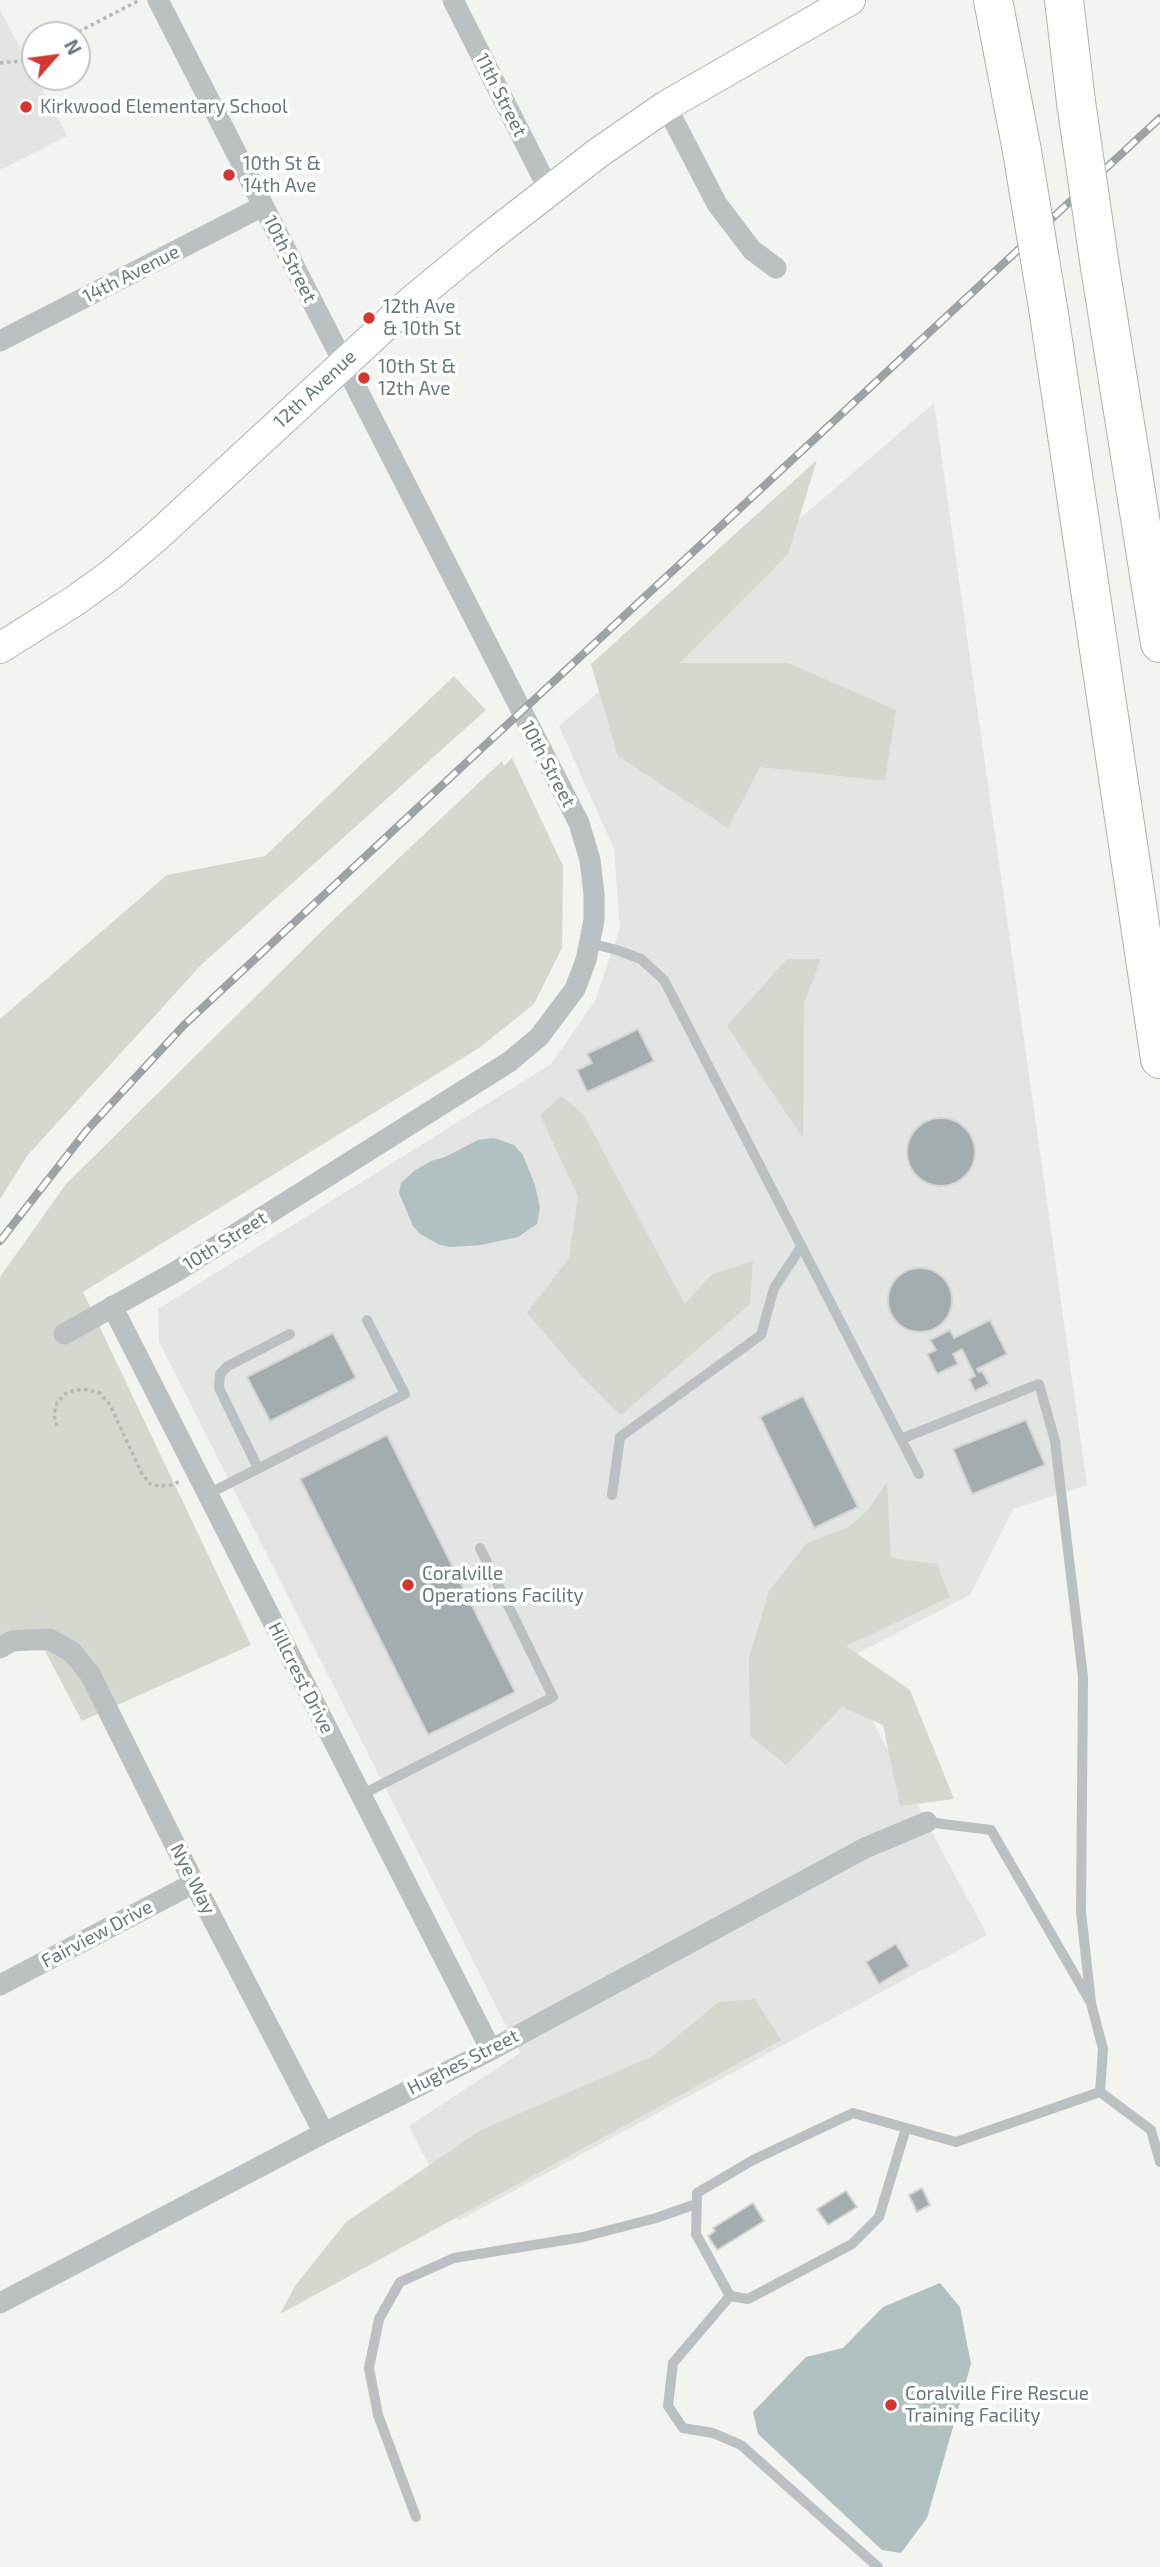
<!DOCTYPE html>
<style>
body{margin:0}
#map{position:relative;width:1160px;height:2567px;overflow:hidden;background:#f3f3f0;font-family:"Exo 2",sans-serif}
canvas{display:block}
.north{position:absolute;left:21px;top:21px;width:70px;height:70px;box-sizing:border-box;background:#fff;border:2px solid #c1c9cb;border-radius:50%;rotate:62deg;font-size:19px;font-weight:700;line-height:28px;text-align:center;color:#65787e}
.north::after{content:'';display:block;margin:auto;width:24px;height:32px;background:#d13733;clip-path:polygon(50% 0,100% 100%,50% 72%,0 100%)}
</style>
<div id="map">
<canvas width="1160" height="2567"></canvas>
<div class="north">N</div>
</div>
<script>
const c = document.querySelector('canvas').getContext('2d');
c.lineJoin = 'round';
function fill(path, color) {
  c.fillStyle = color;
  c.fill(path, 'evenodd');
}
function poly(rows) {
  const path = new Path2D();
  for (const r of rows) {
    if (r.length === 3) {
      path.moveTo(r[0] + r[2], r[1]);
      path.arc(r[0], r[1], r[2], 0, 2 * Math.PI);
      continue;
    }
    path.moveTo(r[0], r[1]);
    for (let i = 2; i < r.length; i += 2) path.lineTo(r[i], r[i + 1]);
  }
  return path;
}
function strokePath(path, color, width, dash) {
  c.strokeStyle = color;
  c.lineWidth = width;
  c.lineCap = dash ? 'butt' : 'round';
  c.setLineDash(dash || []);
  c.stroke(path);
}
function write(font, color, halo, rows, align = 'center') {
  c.font = font + ' "Exo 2",sans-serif';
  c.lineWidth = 7;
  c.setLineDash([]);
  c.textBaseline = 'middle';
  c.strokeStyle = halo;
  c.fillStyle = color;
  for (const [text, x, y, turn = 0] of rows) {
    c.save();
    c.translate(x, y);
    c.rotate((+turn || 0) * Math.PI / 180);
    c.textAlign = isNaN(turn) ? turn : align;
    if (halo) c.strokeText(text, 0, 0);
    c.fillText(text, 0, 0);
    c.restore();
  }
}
const built = poly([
 [0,10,67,136,0,170],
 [934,403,1087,1485,1013,1509,970,1595,841,1662,987,1935,458,2221,409,2126,520,2053,159,1342,158,1309,551,1064,595,1001,620,928,614,849,559,726]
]);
const green = poly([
 [817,460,788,554,680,663,788,663,896,710,885,781,760,767,728,828,618,756,591,664],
 [454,676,486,710,202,964,27,1156,0,1199,0,1019,167,875,265,856],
 [512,758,563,866,562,948,534,1004,479,1048,83,1292,251,1645,82,1721,45,1651,0,1647,0,1277,66,1184,329,924,502,761,504,766],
 [787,959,821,959,804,1003,803,1138,727,1026],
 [561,1096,583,1114,685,1304,712,1274,753,1261,750,1304,621,1415,585,1380,527,1313,569,1258,578,1196,540,1115],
 [887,1482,891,1558,937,1564,950,1597,846,1646,910,1690,954,1799,900,1806,883,1725,842,1707,786,1765,750,1736,749,1658,769,1591,807,1543,849,1527,868,1510],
 [755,1999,781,2040,280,2314,295,2286,346,2222,481,2130,653,2056,719,2002]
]);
const water = poly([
 [494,1138,514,1145,523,1155,535,1185,540,1208,537,1224,518,1237,481,1245,450,1247,440,1245,420,1234,413,1226,399,1193,401,1183,414,1171,431,1161,445,1157,478,1140],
 [940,2283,960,2307,971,2364,927,2518,901,2553,882,2550,758,2434,753,2412,806,2357,843,2348,883,2307]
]);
const building = poly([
 [638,1029,654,1061,587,1092,577,1070,592,1063,587,1054,638,1029],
 [941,1152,34],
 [920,1300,32],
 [990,1320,1007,1354,977,1369,979,1372,982,1371,989,1384,975,1391,969,1379,975,1376,962,1349,953,1354,958,1364,937,1374,927,1354,936,1350,930,1340,950,1330,954,1338,990,1320],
 [333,1333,356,1378,270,1421,247,1377,333,1333],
 [803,1396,858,1507,814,1528,760,1417,803,1396],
 [1026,1420,1045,1465,972,1494,953,1449,1026,1420],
 [387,1435,515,1692,428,1735,300,1479,387,1435],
 [896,1944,909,1966,879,1984,866,1962,896,1944],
 [922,2188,930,2205,917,2212,909,2195,922,2188],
 [846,2191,857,2207,828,2225,817,2209,846,2191],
 [753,2203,764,2221,717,2250,708,2236,715,2231,713,2228,753,2203]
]);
const path = poly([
 [72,35,138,1],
 [0,63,22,61,35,54],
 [57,1426,54,1414,57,1403,67,1392,83,1389,100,1393,110,1405,142,1474,150,1484,159,1486,172,1485,180,1481]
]);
const service = poly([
 [589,943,617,950,641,959,664,980,919,1474],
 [901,1439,1039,1384,1055,1441,1083,1677,1081,1912,1091,2003],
 [258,1468,219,1388,220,1374,228,1366,290,1334],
 [208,1494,405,1394,367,1320],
 [612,1495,620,1437,761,1335,774,1288,801,1247],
 [361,1795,553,1697,480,1548],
 [927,1822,991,1830,1091,2003,1103,2049,1100,2092,1151,2130,1160,2162],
 [730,2296,748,2299,852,2244,879,2217,906,2128],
 [416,2517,378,2415,369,2368,379,2319,400,2282,454,2258,583,2237,656,2218,696,2204],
 [878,2567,741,2445,713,2433,683,2428,668,2406,673,2363,730,2296,696,2234,697,2193,753,2160,853,2113,956,2142,1100,2092]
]);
const minor = poly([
 [453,0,549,190],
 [666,106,717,204,752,250,776,268],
 [0,341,263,206],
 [112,1306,491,2050],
 [64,1334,177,1271,509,1062,539,1037,575,989,586,960,594,920,594,894,590,860,579,823,158,0],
 [0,1648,12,1641,49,1639,72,1652,90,1674,194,1883,324,2133],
 [0,1985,194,1883],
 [0,2303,324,2133,491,2050,865,1848,927,1822]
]);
const secondary = poly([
 [0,648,73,602,112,574,157,536,414,299,487,239,598,153,666,106,850,0]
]);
const motorway = poly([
 [993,0,1022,151],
 [1064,0,1076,102],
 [1100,267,1160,643],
 [1049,314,1160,1059]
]);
const rail = poly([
 [0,1241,87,1130,184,1025,1160,118]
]);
const motorwayBridge = poly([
 [1076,102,1100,267],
 [1022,151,1049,314]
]);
const markers = [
 [26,107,7,"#d13733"],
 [229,175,7,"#d13733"],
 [369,318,7,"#d13733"],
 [364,378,7,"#d13733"],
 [408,1585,7,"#d13733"],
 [891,2405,7,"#d13733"]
];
const streetNames = [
 ["11th Street",501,95,63],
 ["10th Street",290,259,63],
 ["14th Avenue",131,274,-27],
 ["12th Avenue",315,389,-43],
 ["10th Street",548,764,62],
 ["10th Street",225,1241,-32],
 ["Hillcrest Drive",301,1678,63],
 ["Nye Way",193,1879,63],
 ["Fairview Drive",97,1934,-28],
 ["Hughes Street",463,2062,-27]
];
const poiNames = [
 ["Kirkwood Elementary School",40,107],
 ["10th St &",243,164],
 ["14th Ave",243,186],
 ["12th Ave",383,307],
 ["& 10th St",383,329],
 ["10th St &",378,367],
 ["12th Ave",378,389],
 ["Coralville",422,1574],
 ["Operations Facility",422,1596],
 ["Coralville Fire Rescue",905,2394],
 ["Training Facility",905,2416]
];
fill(built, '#e4e4e3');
fill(green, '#d4d8cf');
fill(water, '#b1c0c1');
fill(building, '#a3acaf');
strokePath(building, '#d5d4d3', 2);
strokePath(secondary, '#adb4b6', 32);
strokePath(motorway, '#aeb3b5', 40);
strokePath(path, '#b5b9ba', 3.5, [3.5, 3.5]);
strokePath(service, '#bbc0c2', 10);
strokePath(minor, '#bbc0c2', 21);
strokePath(secondary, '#fff', 30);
strokePath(motorway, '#fff', 38);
strokePath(rail, '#9ba3a6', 8);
strokePath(rail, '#fff', 5, [16]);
strokePath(motorwayBridge, '#aeb3b5', 40, []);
strokePath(motorwayBridge, '#fff', 38);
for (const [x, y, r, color] of markers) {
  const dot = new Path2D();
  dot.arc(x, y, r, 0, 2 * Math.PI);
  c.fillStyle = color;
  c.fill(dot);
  strokePath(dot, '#fff', 2.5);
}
write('19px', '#65787e', '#fff', streetNames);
write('19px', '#65787e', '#fff', poiNames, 'left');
</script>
